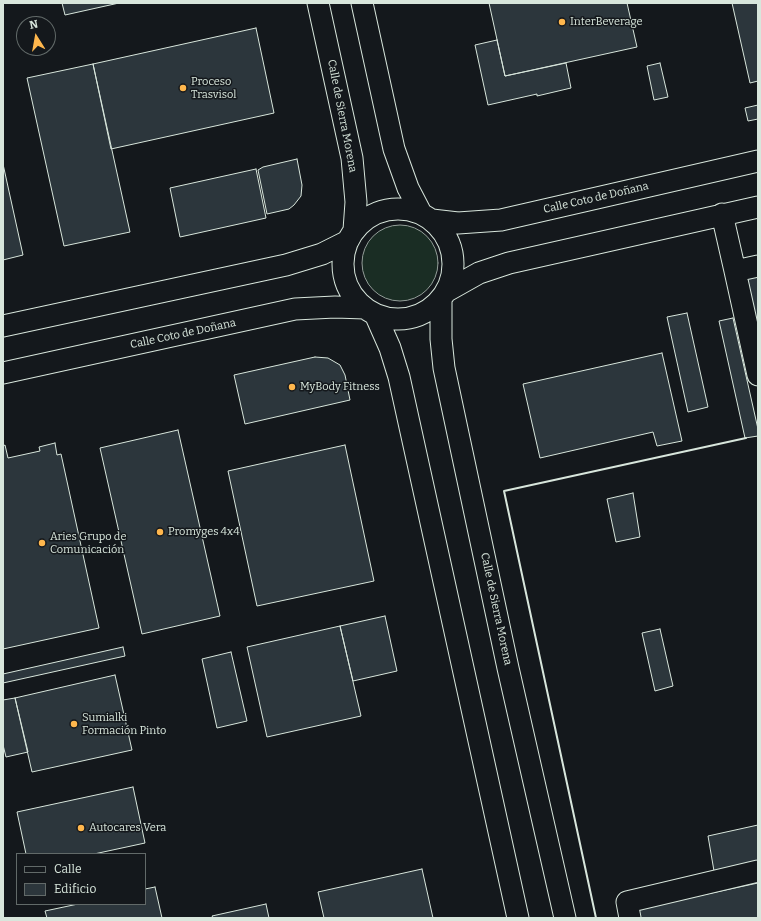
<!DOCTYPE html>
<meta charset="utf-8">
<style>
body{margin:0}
#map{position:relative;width:761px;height:921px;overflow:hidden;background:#14181c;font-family:Bitter,serif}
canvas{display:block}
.frame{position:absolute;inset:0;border:4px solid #d8e6dc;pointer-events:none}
.legend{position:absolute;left:16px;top:853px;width:130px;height:52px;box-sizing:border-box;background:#14181c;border:1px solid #626a69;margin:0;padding:5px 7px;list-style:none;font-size:12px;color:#d8e6dc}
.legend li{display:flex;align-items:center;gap:8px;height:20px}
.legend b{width:20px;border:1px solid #626a69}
.north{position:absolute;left:16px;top:16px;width:40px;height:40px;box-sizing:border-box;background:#14181c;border:1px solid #626a69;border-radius:50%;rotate:349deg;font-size:11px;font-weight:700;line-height:16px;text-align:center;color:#d8e6dc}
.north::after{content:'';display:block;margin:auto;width:14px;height:18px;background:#ffb74d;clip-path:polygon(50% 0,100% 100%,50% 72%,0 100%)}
</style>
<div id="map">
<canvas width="761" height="921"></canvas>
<div class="frame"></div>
<ul class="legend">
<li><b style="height:5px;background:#14181c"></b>Calle</li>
<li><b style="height:11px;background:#2c363c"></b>Edificio</li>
</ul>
<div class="north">N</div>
</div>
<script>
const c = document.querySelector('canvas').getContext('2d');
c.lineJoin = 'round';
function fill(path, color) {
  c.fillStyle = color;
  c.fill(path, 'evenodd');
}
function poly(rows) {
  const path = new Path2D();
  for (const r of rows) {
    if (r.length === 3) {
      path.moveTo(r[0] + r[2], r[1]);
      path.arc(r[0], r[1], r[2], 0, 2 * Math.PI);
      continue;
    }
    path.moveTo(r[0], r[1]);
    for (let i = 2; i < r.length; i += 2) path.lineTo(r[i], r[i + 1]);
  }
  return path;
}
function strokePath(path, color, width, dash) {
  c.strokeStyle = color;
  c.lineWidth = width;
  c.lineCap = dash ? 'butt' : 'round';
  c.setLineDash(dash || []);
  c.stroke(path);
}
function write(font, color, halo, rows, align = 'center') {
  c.font = font + ' Bitter,serif';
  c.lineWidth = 3;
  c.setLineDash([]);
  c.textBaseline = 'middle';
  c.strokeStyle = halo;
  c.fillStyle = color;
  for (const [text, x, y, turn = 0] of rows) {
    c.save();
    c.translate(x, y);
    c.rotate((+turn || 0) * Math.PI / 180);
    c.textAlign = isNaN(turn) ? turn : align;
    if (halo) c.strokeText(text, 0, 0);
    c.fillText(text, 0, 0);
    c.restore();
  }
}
const green = poly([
 [400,263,38]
]);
const building = poly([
 [62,3,119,3,65,15,62,3],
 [489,3,627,3,637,47,505,76,489,3],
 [732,3,758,3,758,81,750,83,732,3],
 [256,28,274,113,111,149,93,64,256,28],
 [497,40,505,76,566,63,571,88,537,96,537,94,488,105,475,45,497,40],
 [660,63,668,97,654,100,647,66,660,63],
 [93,64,130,232,64,246,27,78,93,64],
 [758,105,758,119,748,121,745,108,758,105],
 [297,159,302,185,301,196,294,205,289,209,267,214,258,170,263,167,297,159],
 [3,164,23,255,3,260,3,164],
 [256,169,266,218,180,237,170,188,256,169],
 [758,269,758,324,757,324,746,272,758,269],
 [687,313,708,407,688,412,667,317,687,313],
 [733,318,758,429,758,436,745,438,719,321,733,318],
 [662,353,682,441,657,446,653,432,540,458,523,384,662,353],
 [315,357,328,358,340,365,345,375,350,400,245,424,234,375,315,357],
 [178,430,220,616,142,634,100,448,178,430],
 [55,443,57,455,61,454,99,628,3,649,3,446,5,445,8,458,40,451,39,447,55,443],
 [345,445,374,581,257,606,228,471,345,445],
 [633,493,640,537,616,542,607,499,633,493],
 [385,616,397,671,353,681,340,626,385,616],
 [340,626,361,716,267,737,247,647,340,626],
 [660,629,673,686,655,691,642,633,660,629],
 [123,647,125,656,3,683,3,674,123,647],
 [231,652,247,721,217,728,202,659,231,652],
 [115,675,132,750,32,772,15,698,115,675],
 [15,698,28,752,6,757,3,745,3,700,15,698],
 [133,787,145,843,94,854,26,854,17,812,133,787],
 [758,825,758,861,714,871,708,836,758,825],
 [422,869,433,918,324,918,318,892,422,869],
 [758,883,758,918,639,918,637,909,758,883],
 [155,887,162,918,47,918,45,911,78,904,145,904,145,889,155,887],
 [266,904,269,918,213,918,212,916,266,904]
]);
const minor = poly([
 [318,3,352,158,356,202,354,230],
 [362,3,394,149,408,188,421,213],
 [398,264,55],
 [722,214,735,271,758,266],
 [432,220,458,223,501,220,758,161],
 [735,271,758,375],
 [447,291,479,273,509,263,758,207],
 [441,299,441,339,444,368,508,668,565,918],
 [375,314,390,348,399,377,518,918],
 [3,326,286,265,322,254,348,241],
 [3,373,295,309,335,307,365,308],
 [630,918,627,902,758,871]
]);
const wall = poly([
 [596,918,504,491,746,438]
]);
const markers = [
 [562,22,4,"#ffb74d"],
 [183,88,4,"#ffb74d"],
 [292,387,4,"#ffb74d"],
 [160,532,4,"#ffb74d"],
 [42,543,4,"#ffb74d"],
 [74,724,4,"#ffb74d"],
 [81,828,4,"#ffb74d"]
];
const poiNames = [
 ["InterBeverage",570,22],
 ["Proceso",191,82],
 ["Trasvisol",191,95],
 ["MyBody Fitness",300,387],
 ["Promyges 4x4",168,532],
 ["Aries Grupo de",50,537],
 ["Comunicación",50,550],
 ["Sumialki",82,718],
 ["Formación Pinto",82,731],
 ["Autocares Vera",89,828]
];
const streetNames = [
 ["Calle de Sierra Morena",342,116,79],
 ["Calle Coto de Doñana",596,198,-13],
 ["Calle Coto de Doñana",183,334,-12],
 ["Calle de Sierra Morena",496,609,78]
];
fill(green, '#1a2d24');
strokePath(green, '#939e99', 1);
fill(building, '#2c363c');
strokePath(building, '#d8e6dc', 1);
strokePath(minor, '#d8e6dc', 23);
strokePath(minor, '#14181c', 21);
strokePath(wall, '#d8e6dc', 2);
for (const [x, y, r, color] of markers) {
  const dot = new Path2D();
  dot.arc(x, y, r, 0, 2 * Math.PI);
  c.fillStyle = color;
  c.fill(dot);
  strokePath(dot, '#14181c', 1.5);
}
write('11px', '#d8e6dc', '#14181c', poiNames, 'left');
write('11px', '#d8e6dc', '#14181c', streetNames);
</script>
